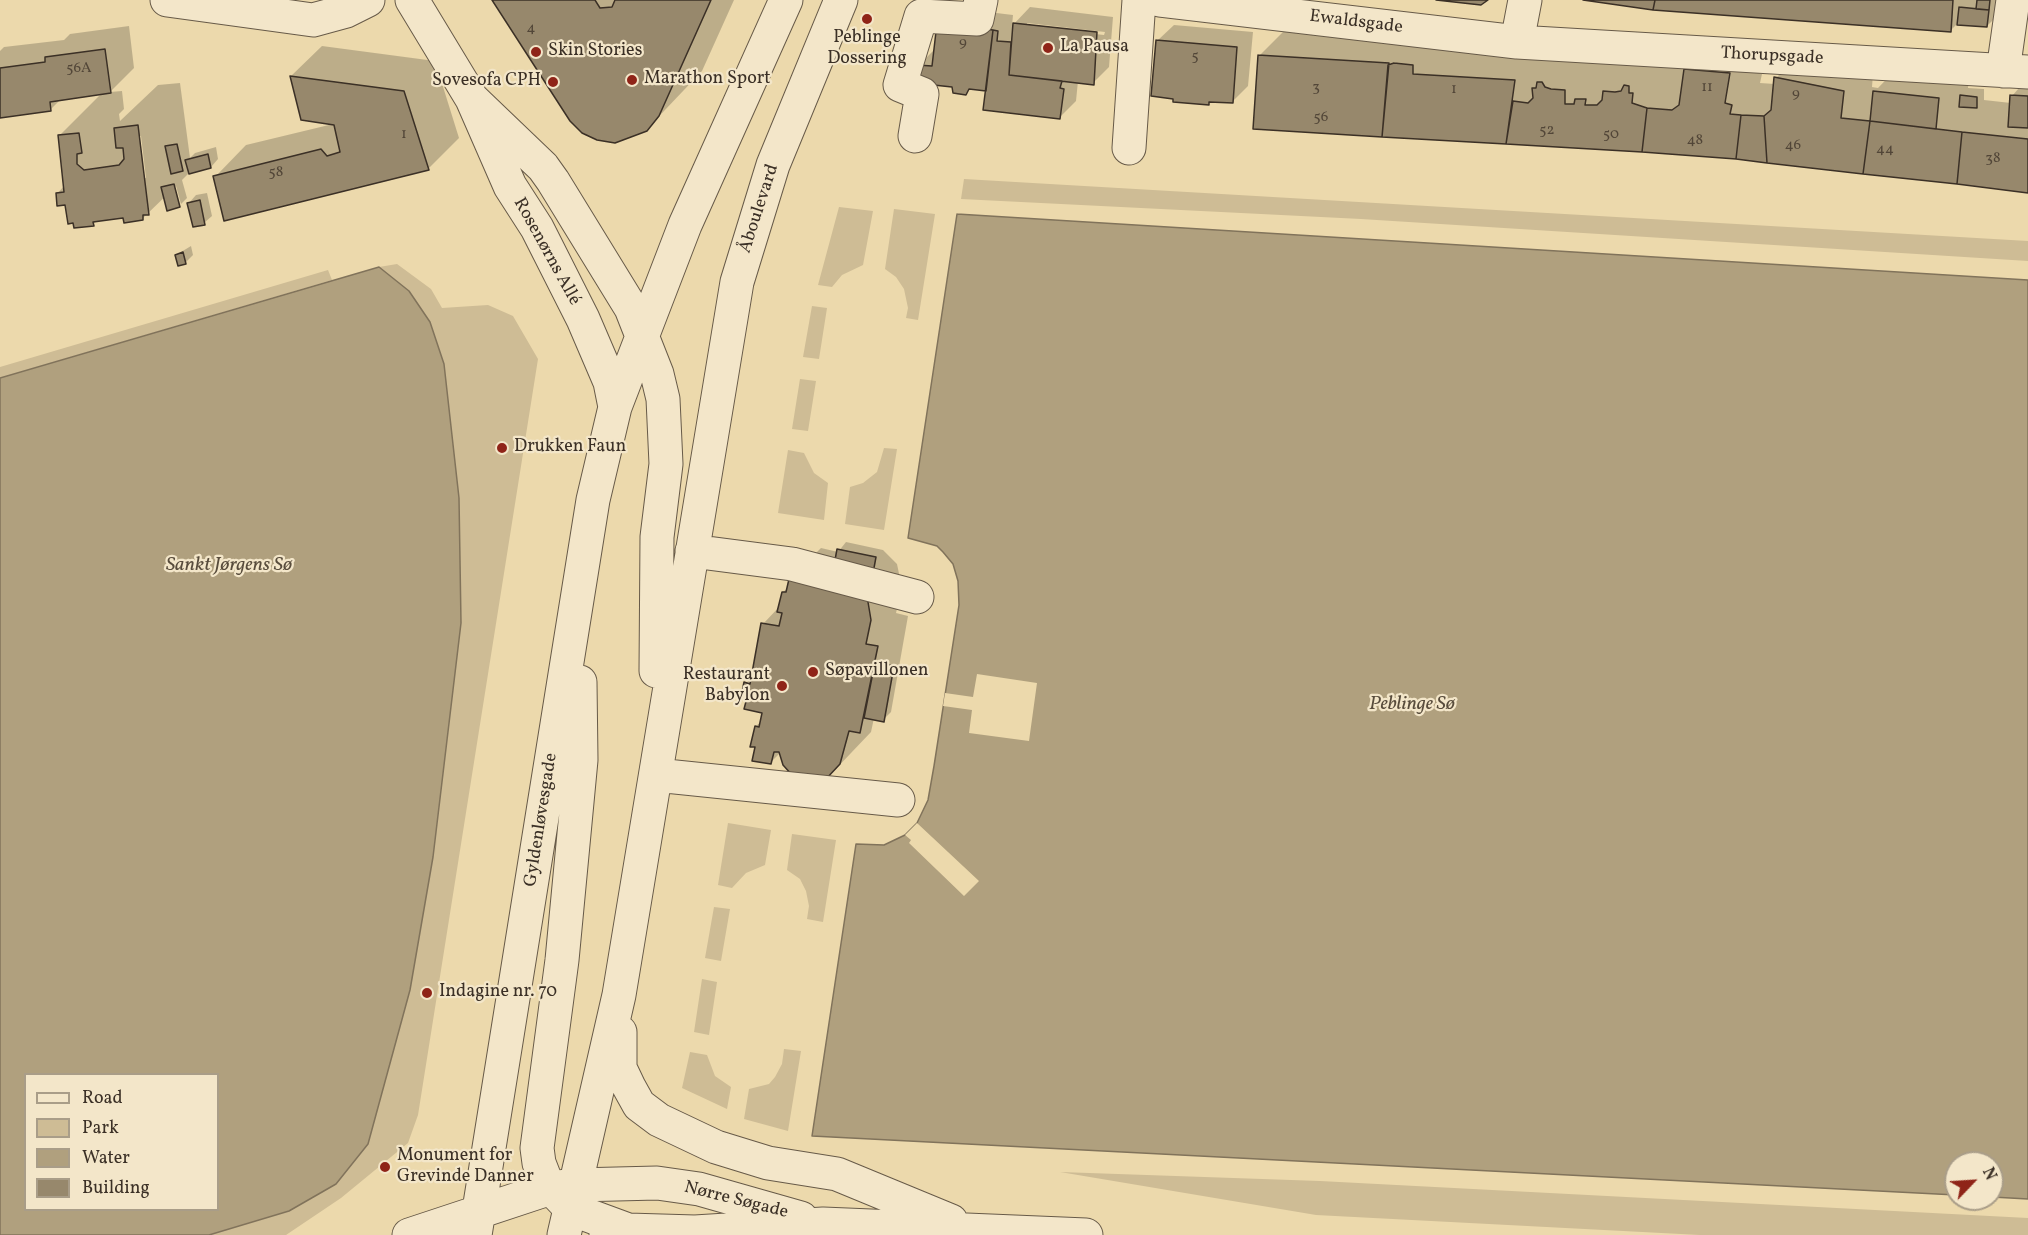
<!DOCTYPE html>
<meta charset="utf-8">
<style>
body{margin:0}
#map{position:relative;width:2028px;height:1235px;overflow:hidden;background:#ecd9ac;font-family:Vollkorn,serif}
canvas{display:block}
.legend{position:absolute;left:24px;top:1073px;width:195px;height:138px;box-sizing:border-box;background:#f3e6c9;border:2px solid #a99d88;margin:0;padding:8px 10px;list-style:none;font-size:18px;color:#3b3026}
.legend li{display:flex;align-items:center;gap:12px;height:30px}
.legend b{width:30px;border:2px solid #a99d88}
.north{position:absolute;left:1944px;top:1151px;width:60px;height:60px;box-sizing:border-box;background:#f3e6c9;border:2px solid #a99d88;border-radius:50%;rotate:65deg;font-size:16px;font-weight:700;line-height:24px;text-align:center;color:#3b3026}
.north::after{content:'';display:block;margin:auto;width:21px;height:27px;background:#8f2418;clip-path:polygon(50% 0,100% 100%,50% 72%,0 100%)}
</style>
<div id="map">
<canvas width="2028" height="1235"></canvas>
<ul class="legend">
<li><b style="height:8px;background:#f3e6c9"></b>Road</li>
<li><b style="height:16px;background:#cebc95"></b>Park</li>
<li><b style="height:16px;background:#b0a07e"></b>Water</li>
<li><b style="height:16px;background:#97886c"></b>Building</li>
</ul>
<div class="north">N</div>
</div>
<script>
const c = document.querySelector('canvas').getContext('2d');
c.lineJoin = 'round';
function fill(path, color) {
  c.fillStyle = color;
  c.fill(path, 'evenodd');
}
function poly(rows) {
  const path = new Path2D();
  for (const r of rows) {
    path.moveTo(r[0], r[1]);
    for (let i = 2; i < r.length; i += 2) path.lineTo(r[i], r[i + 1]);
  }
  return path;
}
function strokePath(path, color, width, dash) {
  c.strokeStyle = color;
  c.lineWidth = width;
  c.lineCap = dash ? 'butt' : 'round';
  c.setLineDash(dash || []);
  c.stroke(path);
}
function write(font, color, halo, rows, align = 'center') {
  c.font = font + ' Vollkorn,serif';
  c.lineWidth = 4.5;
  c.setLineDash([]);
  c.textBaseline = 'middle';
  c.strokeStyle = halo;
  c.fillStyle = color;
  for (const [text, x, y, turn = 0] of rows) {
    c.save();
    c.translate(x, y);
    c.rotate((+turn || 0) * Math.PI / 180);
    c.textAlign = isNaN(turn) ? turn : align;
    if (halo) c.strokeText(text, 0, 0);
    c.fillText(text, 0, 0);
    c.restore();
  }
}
const green = poly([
 [964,179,2028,241,2028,261,1361,219,961,199],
 [839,207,873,211,863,265,842,275,832,287,818,285],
 [894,209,935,214,918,320,906,318,908,308,904,289,896,277,885,269],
 [397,264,431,289,442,308,488,305,513,316,538,359,418,1115,408,1143,341,1198,286,1235,209,1235,289,1211,368,1144,410,990,433,857,461,623,459,498,444,364,409,291,379,267],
 [328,270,332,280,0,378,0,367],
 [812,306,827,308,819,359,803,357],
 [800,379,816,381,808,431,792,429],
 [884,448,897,449,884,530,845,524,850,487,863,483,877,472],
 [788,450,804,453,814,473,828,483,824,520,778,513],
 [728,823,771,830,765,865,746,873,732,888,718,885],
 [792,834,836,840,823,922,807,919,809,906,806,891,800,879,787,870],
 [714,907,730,909,721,961,705,958],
 [702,979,717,982,709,1035,694,1032],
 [784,1049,801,1051,788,1131,744,1119,749,1089,769,1084,775,1077,782,1064],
 [690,1052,707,1055,715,1076,731,1087,727,1109,682,1088],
 [1060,1172,1320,1181,2028,1218,2028,1235,1700,1235,1316,1215]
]);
const water = poly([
 [957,214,2028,280,2028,1199,1992,1197,1992,1163,1956,1163,1956,1195,812,1136,856,844,884,845,905,835,917,823,928,800,934,766,959,605,958,581,953,564,943,552,937,546,908,538,957,214],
 [379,267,409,291,430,322,444,364,459,498,461,623,433,857,410,990,368,1144,336,1184,289,1211,209,1235,0,1235,0,378,379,267],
 [26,1074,218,1074,218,1210,26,1210,26,1074]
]);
const pier = poly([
 [977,674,1037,683,1029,741,969,733,972,710,943,706,945,693,973,697],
 [917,823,979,881,964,896,909,843,911,840,905,835]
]);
const shadow = poly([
 [493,0,734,0,702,71,646,130],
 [1593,0,1996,0,1995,18,1987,26,1958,23,1950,31],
 [1030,7,1113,17,1109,67,1093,83,1078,81,1076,101,1060,117,988,90,971,88,966,94,919,65,936,48,955,8,1013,15,1012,26],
 [1027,23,1105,32,1104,35,1027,26],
 [1174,25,1253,32,1248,86,1232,102,1212,100,1209,103,1157,41],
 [1290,25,1755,72,1762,74,1760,83,1775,84,1776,78,1807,47,1874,60,1872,87,1878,88,1905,60,1970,68,1968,88,1984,89,1984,100,2011,103,2012,96,2019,88,2028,89,2028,191,1736,157,1382,135,1259,56],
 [129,26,134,68,110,92,122,91,124,109,119,114,120,121,158,85,180,83,190,158,195,153,216,147,218,159,211,167,190,172,182,180,187,198,181,204,176,186,142,219,125,216,98,220,93,224,57,194,64,186,59,136,102,93,62,98,50,110,0,116,0,51,4,47,64,40,70,34],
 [138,136,141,136,146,178,143,178],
 [322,46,435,61,459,138,428,169,215,177,246,145,333,124,291,76],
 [207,193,212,216,204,223,189,203,196,195],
 [191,246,193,255,185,263,176,255],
 [846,542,883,550,897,564,902,588,896,613,908,616,891,712,883,720,874,718,871,732,831,774,781,752,770,763,756,746,756,726,762,721,763,712,746,683,753,676,763,624,780,606,783,592,789,587,790,579,821,548,838,552]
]);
const building = poly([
 [492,0,595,0,600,8,612,7,615,0,711,0,659,116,647,131,615,143,597,140,582,133,570,121,492,0],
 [1436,0,1488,0,1481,5,1436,0],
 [1583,0,1655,0,1653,10,1583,0],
 [1655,0,1953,0,1951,32,1653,10,1655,0],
 [1977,0,1990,0,1989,10,1976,9,1977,0],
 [1959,7,1989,10,1987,27,1957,25,1959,7],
 [937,23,993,30,986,91,969,89,966,95,953,93,952,87,915,83,917,65,932,66,937,23],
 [1013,23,1097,32,1094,85,1009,75,1013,23],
 [993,30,998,31,997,41,1011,42,1009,75,1062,81,1060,88,1064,89,1060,119,983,110,993,30],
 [1156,40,1237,47,1233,103,1209,102,1209,105,1173,102,1173,99,1151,96,1156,40],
 [105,49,111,93,50,102,51,111,0,118,0,68,45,62,45,57,105,49],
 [1258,55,1389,63,1382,137,1253,129,1258,55],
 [1394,63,1413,65,1413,74,1515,80,1506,144,1382,137,1388,65,1394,63],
 [1684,69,1730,73,1725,103,1732,105,1730,114,1741,115,1736,159,1642,152,1647,108,1672,110,1679,105,1684,69],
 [290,76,404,91,429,170,224,221,213,176,321,149,327,156,340,152,334,125,301,120,290,76],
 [1774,77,1844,91,1841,118,1870,121,1863,174,1767,163,1764,116,1771,110,1774,77],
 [1537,82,1542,82,1545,87,1551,89,1565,90,1565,104,1574,104,1575,99,1586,99,1585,105,1597,105,1602,100,1603,91,1615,92,1621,91,1624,85,1629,86,1629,93,1633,93,1632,103,1647,108,1642,152,1506,144,1513,101,1528,103,1533,98,1532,88,1536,88,1537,82],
 [1873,91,1939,98,1936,129,1870,121,1873,91],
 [1960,95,1977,97,1977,108,1959,107,1960,95],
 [2010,95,2028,96,2028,128,2008,127,2010,95],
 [1741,115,1764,116,1767,163,1736,159,1741,115],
 [1870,121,1962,132,1957,184,1863,174,1870,121],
 [138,125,149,215,143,215,143,220,124,223,123,218,93,222,94,226,74,228,73,223,68,224,65,205,57,206,56,193,64,192,58,135,79,133,82,153,77,154,77,164,84,170,119,165,124,159,123,148,116,148,114,128,138,125],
 [1962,132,2028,139,2028,193,1957,184,1962,132],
 [177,144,183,171,171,174,165,146,177,144],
 [208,154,211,168,189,174,185,160,208,154],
 [174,184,180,207,167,211,161,187,174,184],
 [200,200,205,225,193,227,187,203,200,200],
 [183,252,186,264,178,266,175,255,183,252],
 [837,549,876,557,872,579,833,571,837,549],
 [789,579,867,596,871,620,866,644,878,646,860,733,849,731,840,764,826,779,792,775,783,765,779,752,774,752,771,764,752,761,755,747,750,747,755,726,759,727,762,713,744,709,748,694,742,692,744,682,750,684,761,623,779,626,782,613,777,612,782,592,786,592,789,579],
 [875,662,894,666,884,722,864,718,875,662]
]);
const minor = poly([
 [167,0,313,20,346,11,368,0],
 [412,0,472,99,510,186,537,228,583,319,610,382,615,407],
 [1160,0,1517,42,2028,72],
 [1517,42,1525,0],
 [2003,71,2013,0],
 [472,99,543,167,553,181,631,308,657,374,663,399,666,464,657,537,656,671],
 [915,136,922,94,900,85,921,16,977,19,981,0],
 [1129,148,1139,0],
 [692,551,792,564,917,597],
 [580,682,581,760,562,960,537,1148,539,1163,544,1176,551,1188,571,1209,628,1230],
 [656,775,898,800],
 [620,1032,620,1068,629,1087,639,1105,659,1120,716,1147,768,1163,837,1174,951,1221],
 [606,1234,628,1230,695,1232,823,1224,1086,1235],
 [409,1235,551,1188,576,1185,657,1183,699,1189,801,1218],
 [475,1235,593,500,615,407,685,225,786,0],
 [564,1235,619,995,737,282,773,165,841,0]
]);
const markers = [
 [867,19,6,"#8f2418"],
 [1048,48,6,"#8f2418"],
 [536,52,6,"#8f2418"],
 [632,80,6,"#8f2418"],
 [553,82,6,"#8f2418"],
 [502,448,6,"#8f2418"],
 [813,672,6,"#8f2418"],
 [782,686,6,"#8f2418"],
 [427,993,6,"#8f2418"],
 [385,1167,6,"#8f2418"]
];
const numberNames = [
 ["4",531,29],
 ["9",963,43],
 ["5",1195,57],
 ["56A",79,69],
 ["3",1316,88],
 ["11",1707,88],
 ["1",1454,90],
 ["9",1796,94],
 ["56",1321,118],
 ["52",1547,131],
 ["1",404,135],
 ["50",1611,135],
 ["48",1695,141],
 ["46",1793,146],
 ["44",1885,150],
 ["38",1993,159],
 ["58",276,173]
];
const streetNames = [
 ["Ewaldsgade",1356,23,7],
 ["Thorupsgade",1772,57,3],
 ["Åboulevard",760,209,-72],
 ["Rosenørns Allé",546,252,61],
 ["Gyldenløvesgade",542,820,-81],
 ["Nørre Søgade",736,1201,14]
];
const poiNames = [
 ["Peblinge",867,39,"center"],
 ["Dossering",867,60,"center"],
 ["La Pausa",1060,48],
 ["Skin Stories",548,52],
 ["Marathon Sport",644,80],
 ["Sovesofa CPH",541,82,"right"],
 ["Drukken Faun",514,448],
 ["Søpavillonen",825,672],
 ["Restaurant",770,676,"right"],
 ["Babylon",770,697,"right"],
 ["Indagine nr. 70",439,993],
 ["Monument for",397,1157],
 ["Grevinde Danner",397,1178]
];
const waterNames = [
 ["Sankt Jørgens Sø",229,566],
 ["Peblinge Sø",1412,705]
];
fill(green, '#cebc95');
fill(water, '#b0a07e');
strokePath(water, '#81735b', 1.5);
fill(pier, '#ecd9ac');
fill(shadow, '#0003');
fill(building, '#97886c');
strokePath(building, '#3b3026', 1.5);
strokePath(minor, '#675a48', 35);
strokePath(minor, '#f3e6c9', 33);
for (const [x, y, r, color] of markers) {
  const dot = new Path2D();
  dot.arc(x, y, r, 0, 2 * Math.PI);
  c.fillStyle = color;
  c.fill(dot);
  strokePath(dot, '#f3e6c9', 2);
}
write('15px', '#524638', null, numberNames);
write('18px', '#3b3026', '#f3e6c9', streetNames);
write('18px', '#3b3026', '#f3e6c9', poiNames, 'left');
write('italic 20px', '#584c3c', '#f3e6c9', waterNames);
</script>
